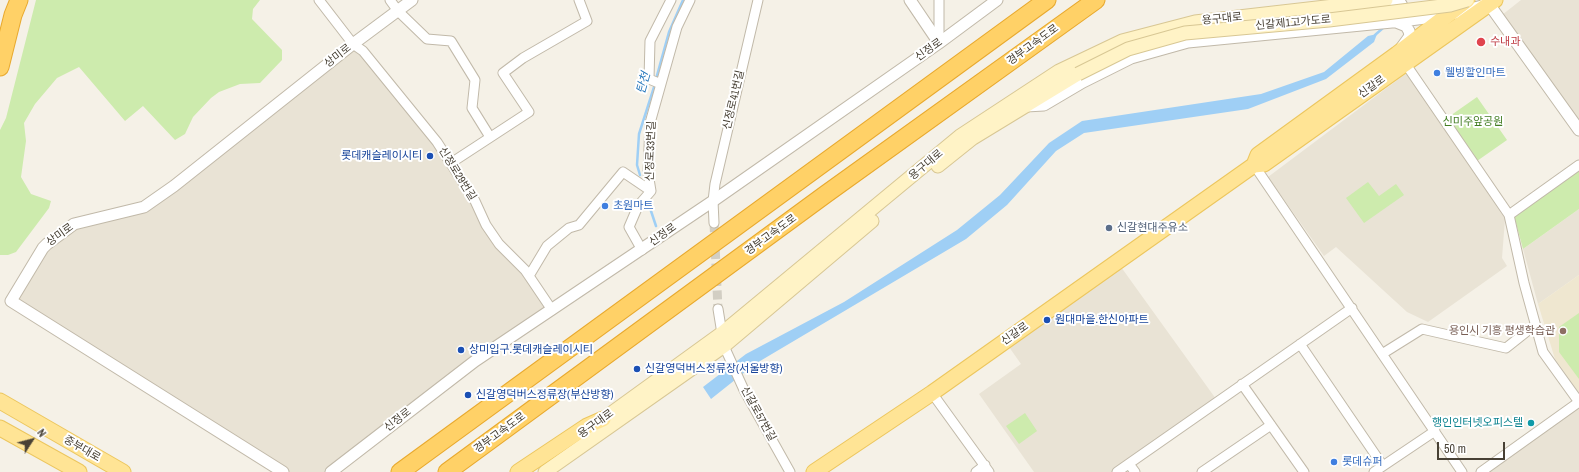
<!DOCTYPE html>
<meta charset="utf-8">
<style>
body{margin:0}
#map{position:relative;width:1579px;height:472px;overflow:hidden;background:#f5f1e7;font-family:"Archivo Narrow",sans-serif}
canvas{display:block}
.north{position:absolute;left:12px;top:420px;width:40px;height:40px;-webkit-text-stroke:3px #fff;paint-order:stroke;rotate:54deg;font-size:11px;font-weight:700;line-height:16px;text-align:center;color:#484135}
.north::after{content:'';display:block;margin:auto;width:14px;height:18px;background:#484135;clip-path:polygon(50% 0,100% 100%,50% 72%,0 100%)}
.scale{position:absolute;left:1437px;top:442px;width:68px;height:18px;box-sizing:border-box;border:2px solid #484135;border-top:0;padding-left:5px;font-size:12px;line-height:14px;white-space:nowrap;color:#484135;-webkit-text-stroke:3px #fff;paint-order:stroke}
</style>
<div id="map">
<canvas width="1579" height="472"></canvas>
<div class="north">N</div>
<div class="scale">50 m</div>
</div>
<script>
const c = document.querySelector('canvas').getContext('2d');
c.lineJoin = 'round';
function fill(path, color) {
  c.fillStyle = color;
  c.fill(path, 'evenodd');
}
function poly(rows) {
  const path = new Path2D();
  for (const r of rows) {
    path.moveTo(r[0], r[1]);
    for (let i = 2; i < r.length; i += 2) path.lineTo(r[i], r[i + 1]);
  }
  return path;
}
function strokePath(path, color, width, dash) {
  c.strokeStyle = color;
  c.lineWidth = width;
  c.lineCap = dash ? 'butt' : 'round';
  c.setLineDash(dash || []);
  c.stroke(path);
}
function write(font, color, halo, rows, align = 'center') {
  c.font = font + ' "Archivo Narrow","Noto Sans KR",sans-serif';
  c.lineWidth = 4;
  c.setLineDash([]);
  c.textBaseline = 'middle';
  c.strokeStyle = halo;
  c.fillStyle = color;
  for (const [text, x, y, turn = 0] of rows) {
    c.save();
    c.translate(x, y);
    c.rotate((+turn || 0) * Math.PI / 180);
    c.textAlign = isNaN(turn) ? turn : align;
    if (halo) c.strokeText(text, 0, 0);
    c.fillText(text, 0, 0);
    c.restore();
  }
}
const residential = poly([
 [1521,0,1579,0,1579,123,1502,15],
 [353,44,437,142,486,225,552,310,332,472,283,472,11,301,39,257,74,224,144,207],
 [1408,72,1505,219,1502,258,1507,266,1428,322,1407,312,1336,247,1324,256,1268,177],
 [1579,209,1579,275,1538,304,1523,249],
 [1121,267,1216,399,1113,472,1034,472,979,394,1021,364,1009,347],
 [1579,402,1579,472,1481,472]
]);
const education = poly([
 [1579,275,1579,393,1555,359,1538,304]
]);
const green = poly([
 [36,0,260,0,253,9,252,19,282,50,282,60,260,83,240,84,219,92,211,98,193,117,185,134,175,140,143,106,125,121,79,67,57,78,35,104,24,123,26,141,21,177,31,194,51,201,49,208,16,252,8,255,0,255,0,130,6,118],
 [1477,97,1507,140,1477,161,1447,118],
 [1579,166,1579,209,1523,249,1514,216],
 [1368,182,1379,196,1396,184,1404,195,1364,223,1346,198],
 [1579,313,1579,379,1559,352,1559,327],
 [1025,413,1037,431,1019,444,1006,426]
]);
const water = poly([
 [1377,34,1374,42,1326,79,1248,109,1084,133,1056,151,1007,205,966,239,755,364,711,399,703,387,746,354,844,302,957,230,1000,195,1049,143,1082,121,1261,94,1324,72,1368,36]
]);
const stream = poly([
 [1375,35,1383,28],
 [656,79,669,32,683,0],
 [640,175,637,165,639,134,655,84],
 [649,205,656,226]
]);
const minorTunnel = poly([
 [714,223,718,309]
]);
const minor = poly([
 [319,0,353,44,363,51,437,142,475,201,486,225,499,244,525,270,552,310],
 [390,0,398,11,427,39,451,41,475,80,472,108,490,137],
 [939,43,939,0],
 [1405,63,1509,215,1524,283,1543,352,1579,402],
 [661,84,649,79,650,41,671,0],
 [451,163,529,112,503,73,523,58,587,21,579,0],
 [1254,165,1462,472],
 [1509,215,1579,165],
 [714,223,713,201,715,184,758,0],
 [642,250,629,227,638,206,651,191,648,173,650,123,677,27,690,0],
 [529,276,547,246,569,228,579,225,623,172,651,191],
 [718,309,724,346,744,390,790,472],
 [1300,344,1383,466],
 [1382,354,1422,329,1506,348,1535,325],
 [1242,384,1304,472],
 [932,393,989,472],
 [1129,464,1135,472],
 [976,472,985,465],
 [1117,472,1352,308],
 [1202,472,1271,425],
 [1374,472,1435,431],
 [1481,472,1579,402]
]);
const tertiary = poly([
 [910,0,939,43],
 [1393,0,1401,4,1403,8,1403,12,1399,18],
 [1486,0,1579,130],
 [1396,22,1406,26,1409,31,1410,36,1402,47],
 [1026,106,1044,105,1083,82,1131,58,1188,42,1402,21,1448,15,1482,6],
 [283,472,11,301,43,248,47,244,74,224,144,207,174,186,353,44,412,0],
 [331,472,475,361,713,201,939,43,997,0]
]);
const secondary = poly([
 [938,166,973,138,1078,74],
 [595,425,722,333,960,136,1059,71,1122,41,1195,22,1386,0],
 [545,472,724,346,872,221]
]);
const primary = poly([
 [1254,165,1258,155,1397,54,1467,0],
 [0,401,123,472],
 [0,428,79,472],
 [518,472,587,426,603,419],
 [814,472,932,393,1254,165,1264,164,1495,0]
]);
const motorway = poly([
 [0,67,13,15,19,0],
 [400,472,1047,0],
 [447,472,826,194,1096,0]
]);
const secondaryBridge = poly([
 [1078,74,1128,49,1185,33,1329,20,1450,5,1467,0]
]);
const markers = [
 [1481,42,5,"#e0444e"],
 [1437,73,4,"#3f7fe0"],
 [430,156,4,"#1a4fb4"],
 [605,206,4,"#3f7fe0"],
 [1109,228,4,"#5c6f8a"],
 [1047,320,4,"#1a4fb4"],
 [1563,331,4,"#8d6e63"],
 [461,350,4,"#1a4fb4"],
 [637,369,4,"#1a4fb4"],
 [468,395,4,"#1a4fb4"],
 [1531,423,4,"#0f9aa8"],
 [1334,462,4,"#3f7fe0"]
];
const streetNames = [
 ["용구대로",1222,19,-6],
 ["신갈제1고가도로",1293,23,-5],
 ["경부고속도로",1033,45,-36],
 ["신정로",929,50,-35],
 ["상미로",338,56,-38],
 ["신갈로",1372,87,-36],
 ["신정로41번길",734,100,-77],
 ["신정로33번길",651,151,-88],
 ["용구대로",926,165,-40],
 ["신정로29번길",457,174,58],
 ["상미로",60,235,-36],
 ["신정로",663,235,-35],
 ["경부고속도로",771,235,-36],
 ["신갈로",1015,334,-35],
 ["신갈로57번길",758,414,61],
 ["신정로",398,420,-38],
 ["용구대로",596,424,-36],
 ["경부고속도로",500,433,-36],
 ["중부대로",82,449,30]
];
const healthNames = [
 ["수내과",1490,42]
];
const shopNames = [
 ["웰빙할인마트",1445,73],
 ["초원마트",613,206],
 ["롯데슈퍼",1342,462]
];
const parkNames = [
 ["신미주앞공원",1473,122]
];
const transitNames = [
 ["롯데캐슬레이시티",422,156,"right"],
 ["원대마을.한신아파트",1055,320],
 ["상미입구.롯데캐슬레이시티",469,350],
 ["신갈영덕버스정류장(서울방향)",645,369],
 ["신갈영덕버스정류장(부산방향)",476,395]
];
const serviceNames = [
 ["신갈현대주유소",1117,228]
];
const educationNames = [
 ["용인시 기흥 평생학습관",1555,331]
];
const cultureNames = [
 ["행인인터넷오피스텔",1523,423]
];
const waterNames = [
 ["탄천",644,83,-74]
];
fill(residential, '#e9e3d5');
fill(education, '#efe7d0');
fill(green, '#cdebad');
fill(water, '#9fcff5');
strokePath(stream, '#9fcff5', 2.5);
strokePath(minorTunnel, '#d2cec3', 9, [9, 4.5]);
strokePath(minor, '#c1b9a9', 11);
strokePath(tertiary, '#c1b9a9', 13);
strokePath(secondary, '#d8c794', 15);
strokePath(primary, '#ecc65e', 17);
strokePath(motorway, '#e8a92e', 19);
strokePath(minor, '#fff', 9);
strokePath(tertiary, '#fff', 11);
strokePath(secondary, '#fff3c6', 13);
strokePath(primary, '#ffe495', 15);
strokePath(motorway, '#ffd167', 17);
strokePath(secondaryBridge, '#d8c794', 15, []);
strokePath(secondaryBridge, '#fff3c6', 13);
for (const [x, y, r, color] of markers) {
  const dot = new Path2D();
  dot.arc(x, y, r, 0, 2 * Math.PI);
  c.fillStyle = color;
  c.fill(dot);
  strokePath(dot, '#fff', 1.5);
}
write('11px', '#484135', '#fff', streetNames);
write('11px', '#be3a42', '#fff', healthNames, 'left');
write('11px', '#366cbe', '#fff', shopNames, 'left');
write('11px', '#437e24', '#fff', parkNames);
write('11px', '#164399', '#fff', transitNames, 'left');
write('11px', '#4e5e75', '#fff', serviceNames, 'left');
write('11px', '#785e54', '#fff', educationNames, 'right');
write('11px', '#0d838f', '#fff', cultureNames, 'right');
write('italic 12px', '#2778bc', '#fff', waterNames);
</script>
